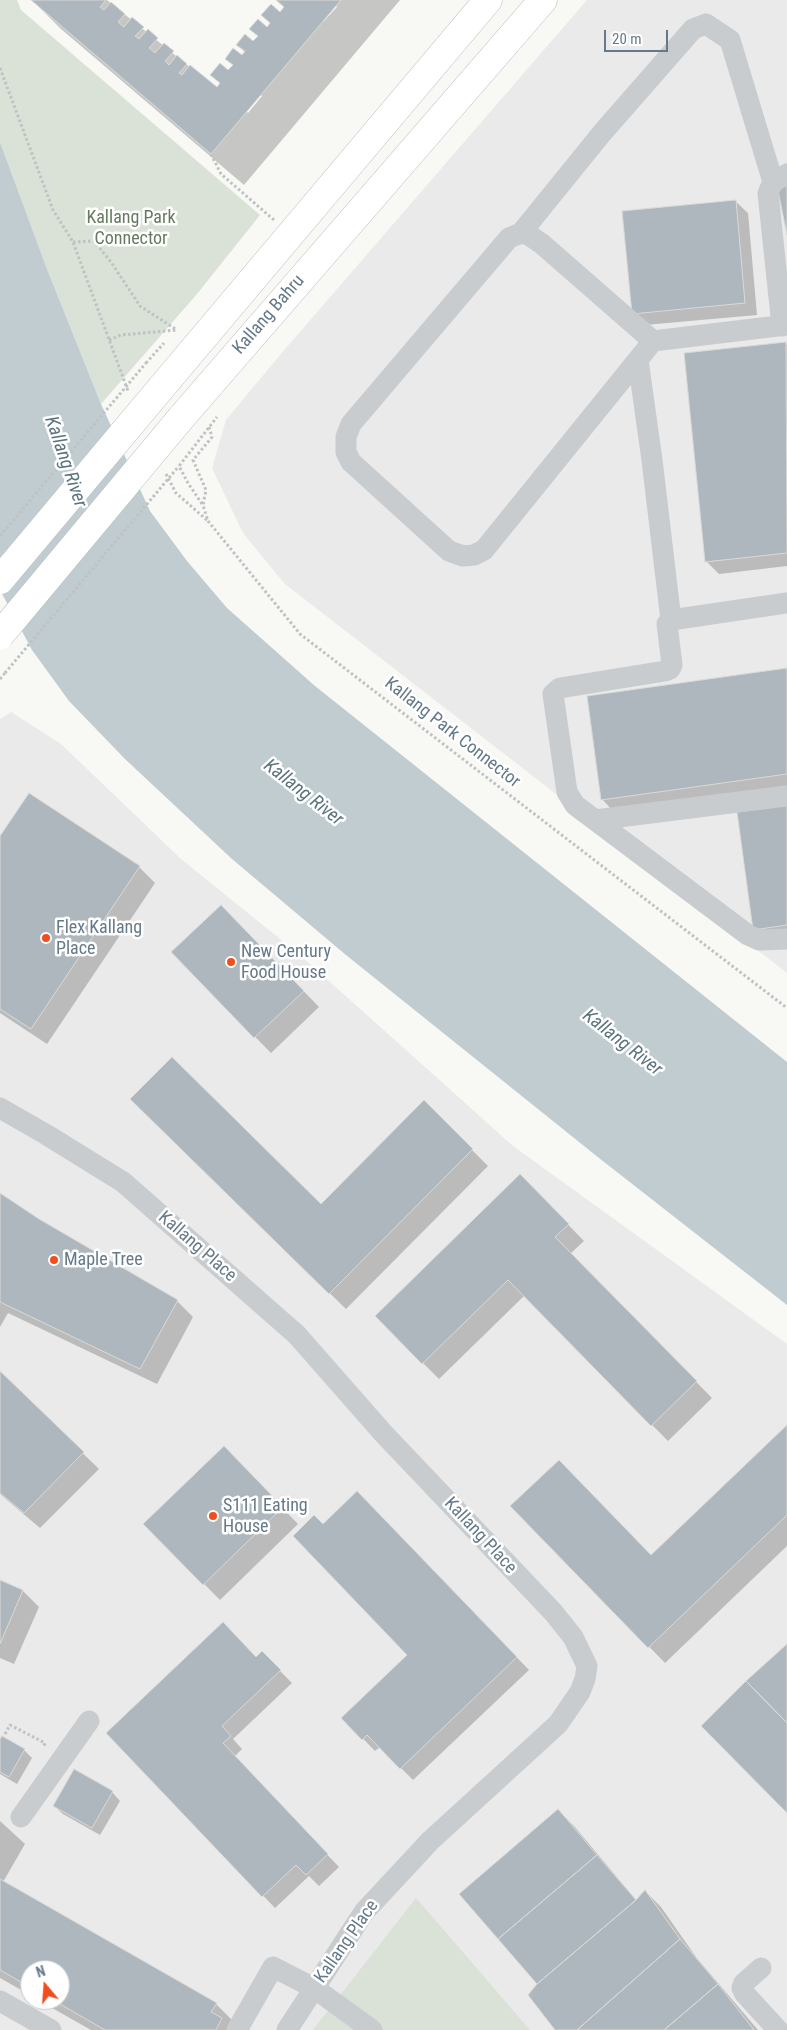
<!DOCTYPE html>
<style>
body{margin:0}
#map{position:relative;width:787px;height:2030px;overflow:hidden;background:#f8f8f5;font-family:"Roboto Condensed",sans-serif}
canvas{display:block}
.north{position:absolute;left:20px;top:1960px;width:50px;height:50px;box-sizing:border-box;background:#fff;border:1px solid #c1c9d0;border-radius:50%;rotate:342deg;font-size:14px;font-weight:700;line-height:20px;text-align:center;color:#657989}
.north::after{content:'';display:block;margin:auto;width:18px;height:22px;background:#f14d1d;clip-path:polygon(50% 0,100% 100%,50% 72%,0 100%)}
.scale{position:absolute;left:604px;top:30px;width:64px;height:22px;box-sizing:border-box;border:2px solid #657989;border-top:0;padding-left:6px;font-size:15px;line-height:18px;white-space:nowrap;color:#657989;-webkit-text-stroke:4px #fff;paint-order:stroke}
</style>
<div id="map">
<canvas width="787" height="2030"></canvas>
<div class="north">N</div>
<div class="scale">20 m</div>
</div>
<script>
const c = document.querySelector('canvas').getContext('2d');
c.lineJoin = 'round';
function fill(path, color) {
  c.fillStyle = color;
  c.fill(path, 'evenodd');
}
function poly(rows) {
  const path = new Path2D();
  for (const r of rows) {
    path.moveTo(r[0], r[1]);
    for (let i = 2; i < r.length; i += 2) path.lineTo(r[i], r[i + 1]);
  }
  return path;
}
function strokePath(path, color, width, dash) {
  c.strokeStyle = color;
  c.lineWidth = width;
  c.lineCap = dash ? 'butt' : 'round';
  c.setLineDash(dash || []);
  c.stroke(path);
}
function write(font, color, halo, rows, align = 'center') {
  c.font = font + ' "Roboto Condensed",sans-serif';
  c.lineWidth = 5;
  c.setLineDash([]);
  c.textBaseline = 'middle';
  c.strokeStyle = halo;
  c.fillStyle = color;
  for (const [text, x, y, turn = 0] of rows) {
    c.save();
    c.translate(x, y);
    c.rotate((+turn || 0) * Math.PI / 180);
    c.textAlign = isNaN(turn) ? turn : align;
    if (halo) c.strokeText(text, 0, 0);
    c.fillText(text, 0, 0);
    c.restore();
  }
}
const built = poly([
 [587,0,787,0,787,973,285,584,243,533,212,468,226,420,280,355],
 [11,712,61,744,181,859,301,956,513,1146,787,1344,787,2030,0,2030,0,719],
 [30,1970,60,1970,60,2000,30,2000]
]);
const green = poly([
 [0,0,17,0,21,10,260,215,197,294,101,404,47,269,0,142],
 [416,1898,530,2030,313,2030]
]);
const water = poly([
 [0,142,47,269,101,404,150,511,187,561,227,608,315,686,787,1062,787,1305,599,1158,346,955,232,859,125,759,69,701,32,650,0,590]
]);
const shadow = poly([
 [32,0,107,0,217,89,221,84,212,75,228,72,242,57,245,53,238,45,254,43,259,37,251,29,267,29,285,7,278,0,400,0,244,185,61,29],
 [335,5,337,7,324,21,323,20],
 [260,94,262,96,248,113,246,111],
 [735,201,748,213,757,315,645,325,633,313],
 [785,343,787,345,787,566,719,574,706,561],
 [787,669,787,788,614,812,602,799],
 [29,795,139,867,155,883,47,1044,0,1013,0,838],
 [787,806,787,939,754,930],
 [237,922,319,1007,271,1053,172,952],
 [132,1099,321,1206,424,1102,488,1166,346,1309],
 [520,1175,584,1241,570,1254,712,1398,668,1441,524,1296,439,1379,376,1316],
 [0,1194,39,1221,177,1301,193,1317,157,1384,8,1313,0,1327],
 [0,1373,99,1469,40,1528,0,1494],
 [787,1427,787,1546,665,1663,512,1506,651,1556],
 [224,1448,298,1524,220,1600,145,1524],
 [369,1505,529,1670,413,1780,380,1747,375,1751,343,1718,409,1655],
 [0,1581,23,1591,39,1607,14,1664,0,1658],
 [256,1658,274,1665,292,1683,233,1739,242,1749,234,1757,339,1867,319,1886,309,1876,275,1908,108,1733],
 [0,1742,24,1750,32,1758,17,1784,0,1774],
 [112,1792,120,1801,100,1835,63,1814,54,1806],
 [558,1810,574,1826,637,1901,645,1891,661,1907,696,1957,758,2030,556,2030,539,1984],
 [0,1821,25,1844,3,1882,216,2004,238,2026,236,2030,91,2030,38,2000,60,2000,60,1970,30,1970,30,1995,0,1978]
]);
const building = poly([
 [31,0,106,0,100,7,104,10,111,2,125,14,118,22,124,27,132,17,144,27,135,36,139,39,148,29,158,38,149,48,155,53,164,43,174,51,165,61,169,65,177,55,187,64,179,73,182,75,190,65,217,87,220,83,210,75,220,63,228,70,233,65,225,59,233,48,242,55,245,51,236,45,245,34,253,41,258,36,249,29,258,19,267,27,270,23,261,15,271,4,280,12,284,7,276,0,341,0,211,154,31,0],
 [787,184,787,235,777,186,787,184],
 [736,200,745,303,632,314,622,211,736,200],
 [786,342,787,553,705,562,684,353,786,342],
 [787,668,787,774,601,800,587,696,787,668],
 [29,793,140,866,31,1029,0,1009,0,836,29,793],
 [787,805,787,925,753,930,737,812,787,805],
 [221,905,304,991,254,1038,171,952,221,905],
 [172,1057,321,1204,424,1100,473,1149,329,1294,130,1099,172,1057],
 [520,1174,569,1224,555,1237,697,1381,651,1426,508,1280,422,1364,375,1316,520,1174],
 [0,1193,39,1219,178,1300,140,1369,0,1302,0,1193],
 [0,1371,84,1452,24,1513,0,1493,0,1371],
 [787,1425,787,1515,648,1648,510,1506,559,1460,651,1555,787,1425],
 [224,1446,283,1507,203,1585,143,1524,224,1446],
 [357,1491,517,1657,400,1769,367,1735,362,1740,341,1718,407,1655,293,1536,314,1515,323,1524,357,1491],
 [0,1580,23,1590,0,1644,0,1580],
 [223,1622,256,1657,262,1651,281,1670,222,1726,231,1736,223,1743,328,1854,306,1875,296,1865,262,1897,106,1733,223,1622],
 [787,1644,787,1723,746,1681,787,1644],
 [746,1681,787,1723,787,1813,701,1726,746,1681],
 [2,1736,25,1749,9,1777,0,1772,0,1739,2,1736],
 [74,1769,113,1791,92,1828,53,1806,74,1769],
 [558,1809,597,1855,498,1939,459,1894,558,1809],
 [597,1855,636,1900,537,1984,498,1939,597,1855],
 [0,1879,217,2003,211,2012,222,2018,216,2030,105,2030,53,2000,60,2000,60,1970,30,1970,30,1987,0,1970,0,1879],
 [645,1890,680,1939,577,2030,555,2030,528,1995,537,1984,636,1900,645,1890],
 [680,1939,718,1984,664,2030,577,2030,680,1939],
 [718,1984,754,2030,664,2030,718,1984]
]);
const path = poly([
 [0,68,53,210,73,242,128,391],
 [211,154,221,174,274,220],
 [73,242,94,241,111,262,140,306,177,330],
 [109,340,121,335,177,330],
 [146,363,164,343],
 [209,427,212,437,193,460,206,490,203,505,208,521,300,634,787,1008],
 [166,474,176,493,208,521],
 [202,504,188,483,179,466,217,417],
 [0,679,5,673],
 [5,1734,10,1725,45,1743,44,1746]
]);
const minor = poly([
 [521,233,602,133,693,29,706,24,730,40,773,182],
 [782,326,768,193,773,182,787,174],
 [653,341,542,244,529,235,521,233,509,238,351,424,346,437,346,452,351,462,449,551,463,556,474,555,484,550,653,341,787,325],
 [638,360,652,460,671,620,667,624,672,665,670,669,665,671,560,688,553,694,567,792,575,805,595,820,748,935,759,940,787,939],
 [671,620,787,603],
 [595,820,787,796],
 [0,1108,47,1135,123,1182,297,1335,383,1433,553,1612,573,1637,587,1666,585,1679,580,1692,558,1724,430,1841,364,1912,287,2030],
 [21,1817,89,1721],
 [761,1968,744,1983,742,1988,745,1994,778,2030],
 [0,2001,51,2030],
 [237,2030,273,1967,314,1988,372,2030]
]);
const major = poly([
 [161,388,488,0],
 [181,418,543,0]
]);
const pathBridge = poly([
 [0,536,146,363],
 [5,673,179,466]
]);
const majorBridge = poly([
 [0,580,161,388],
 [0,635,181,418]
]);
const markers = [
 [46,938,5,"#f14d1d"],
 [231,962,5,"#f14d1d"],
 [54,1260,5,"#f14d1d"],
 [213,1516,5,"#f14d1d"]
];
const parkNames = [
 ["Kallang Park",131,218],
 ["Connector",131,239]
];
const streetNames = [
 ["Kallang Bahru",269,315,-49],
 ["Kallang Park Connector",452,733,38],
 ["Kallang Place",197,1247,41],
 ["Kallang Place",480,1536,47],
 ["Kallang Place",347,1942,-55]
];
const poiNames = [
 ["Flex Kallang",56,928],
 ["Place",56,949],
 ["New Century",241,952],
 ["Food House",241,973],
 ["Maple Tree",64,1260],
 ["S111 Eating",223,1506],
 ["House",223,1527]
];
const waterNames = [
 ["Kallang River",65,462,71],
 ["Kallang River",303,793,38],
 ["Kallang River",622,1043,38]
];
fill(built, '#e9eae9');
fill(green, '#dae1d6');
fill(water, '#c1ccd1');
fill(shadow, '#0003');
fill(building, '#aeb7bd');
strokePath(building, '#dadad8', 1);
strokePath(major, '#bbbfc3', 29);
strokePath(path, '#bfc2c4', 3, [2.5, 2.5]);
strokePath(minor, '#c8cccf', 21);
strokePath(major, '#fff', 28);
strokePath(majorBridge, '#bbbfc3', 29, []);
strokePath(pathBridge, '#bfc2c4', 3, [2.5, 2.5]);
strokePath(majorBridge, '#fff', 28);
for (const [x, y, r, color] of markers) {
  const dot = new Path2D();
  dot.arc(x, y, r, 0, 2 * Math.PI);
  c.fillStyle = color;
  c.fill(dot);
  strokePath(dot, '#fff', 2);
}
write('18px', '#667a60', '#fff', parkNames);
write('18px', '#657989', '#fff', streetNames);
write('18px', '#657989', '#fff', poiNames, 'left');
write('italic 19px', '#5c747d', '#fff', waterNames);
</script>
